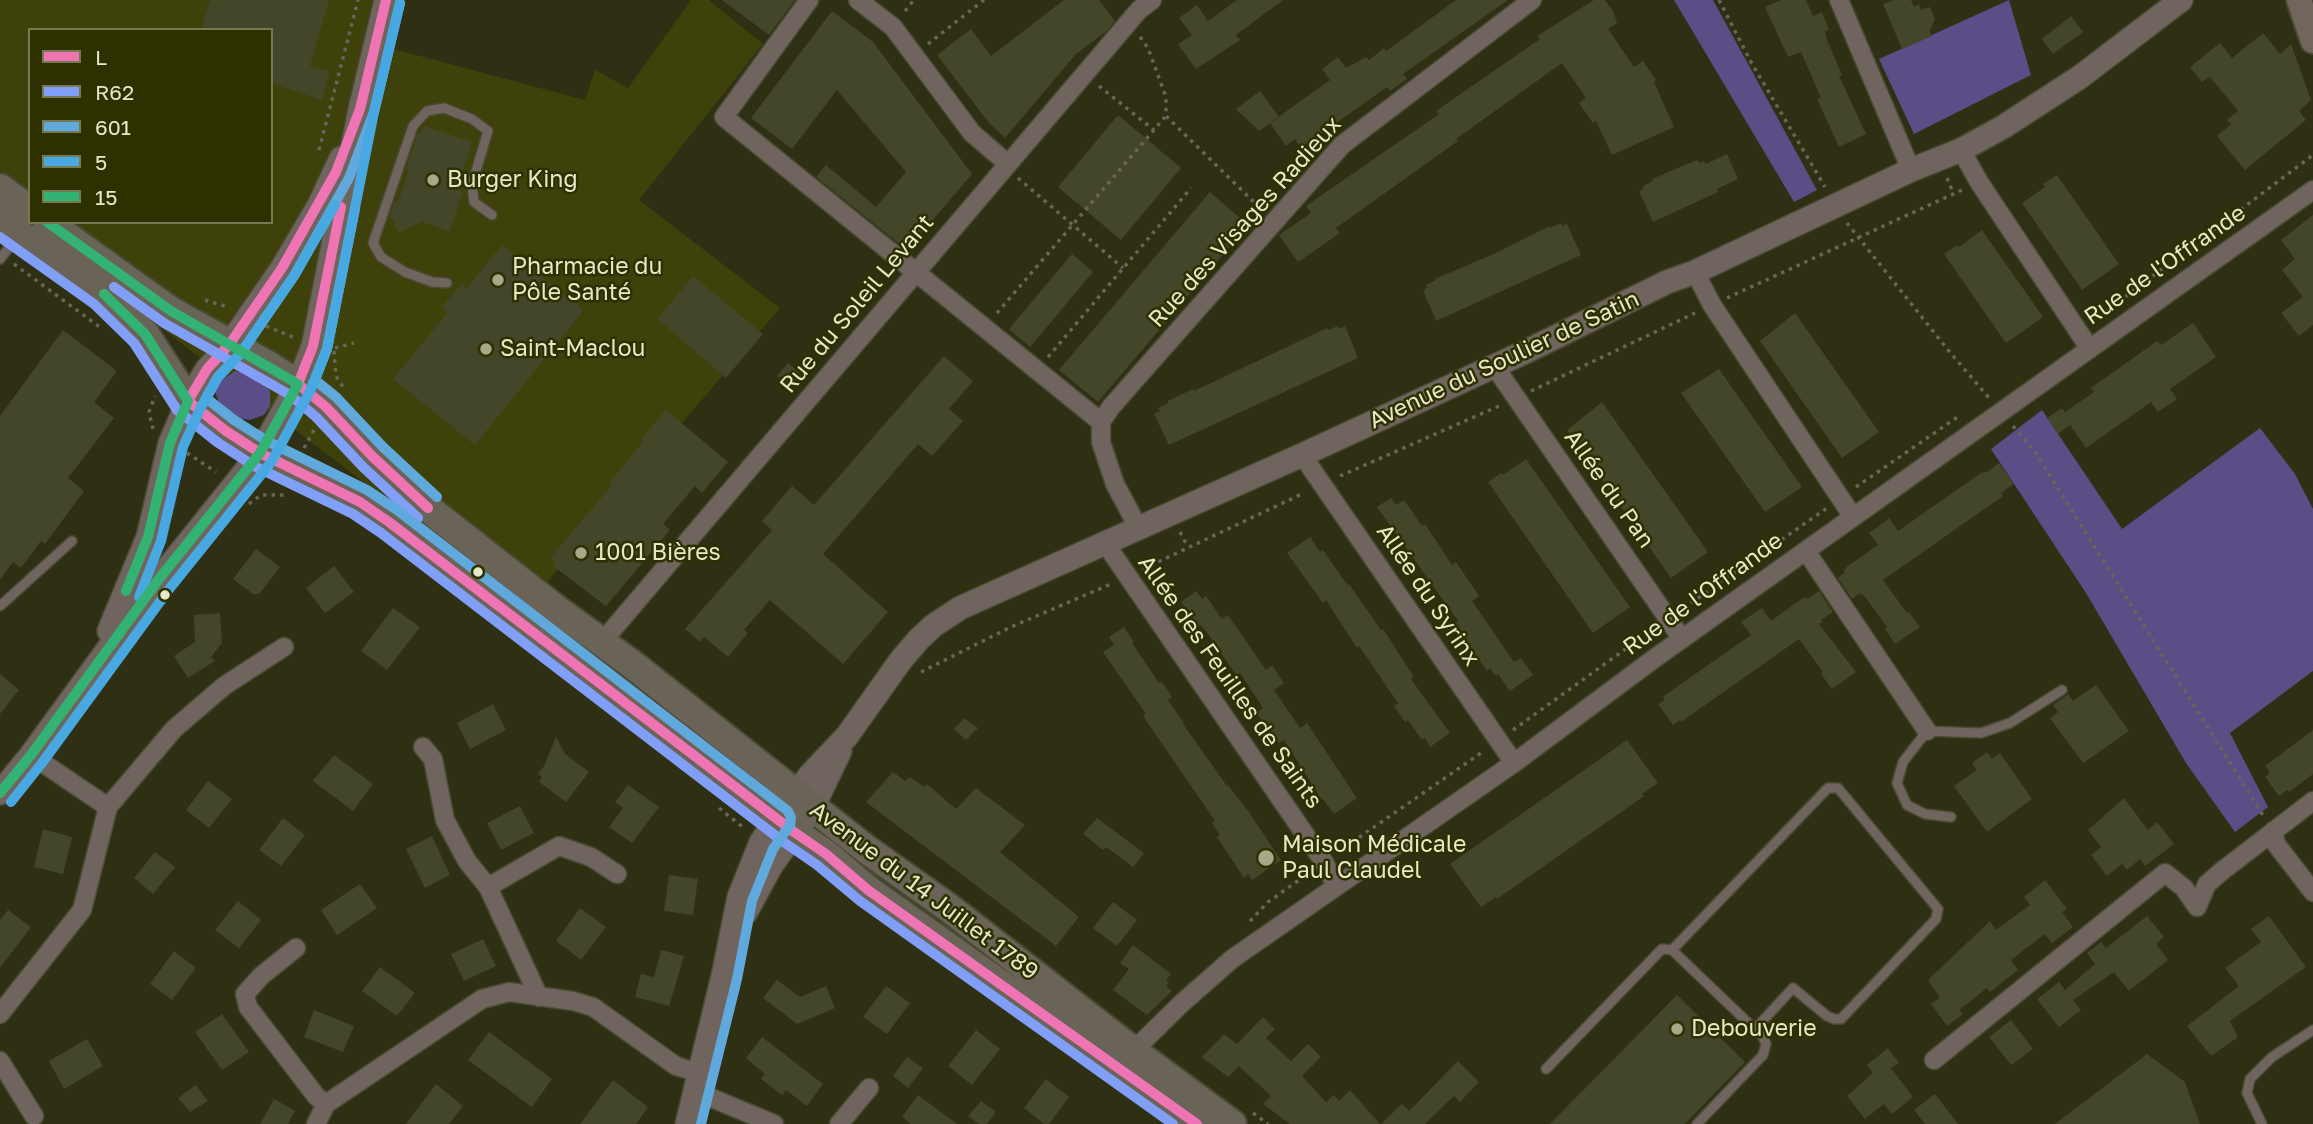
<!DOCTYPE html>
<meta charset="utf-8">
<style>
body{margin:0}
#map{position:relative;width:2313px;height:1124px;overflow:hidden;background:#2e2f13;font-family:"Golos Text",sans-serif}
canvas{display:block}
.legend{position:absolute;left:28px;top:28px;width:245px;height:196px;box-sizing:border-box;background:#2e3000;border:2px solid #777a50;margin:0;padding:9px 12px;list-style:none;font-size:21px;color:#e5e9c8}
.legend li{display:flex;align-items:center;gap:14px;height:35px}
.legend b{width:35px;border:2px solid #777a50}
</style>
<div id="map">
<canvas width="2313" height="1124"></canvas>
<ul class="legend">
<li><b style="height:9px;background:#ef74b4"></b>L</li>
<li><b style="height:9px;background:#819ff7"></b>R62</li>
<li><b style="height:9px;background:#60a9dd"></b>601</li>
<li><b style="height:9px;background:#48a9e2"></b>5</li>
<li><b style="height:9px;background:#32b374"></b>15</li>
</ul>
</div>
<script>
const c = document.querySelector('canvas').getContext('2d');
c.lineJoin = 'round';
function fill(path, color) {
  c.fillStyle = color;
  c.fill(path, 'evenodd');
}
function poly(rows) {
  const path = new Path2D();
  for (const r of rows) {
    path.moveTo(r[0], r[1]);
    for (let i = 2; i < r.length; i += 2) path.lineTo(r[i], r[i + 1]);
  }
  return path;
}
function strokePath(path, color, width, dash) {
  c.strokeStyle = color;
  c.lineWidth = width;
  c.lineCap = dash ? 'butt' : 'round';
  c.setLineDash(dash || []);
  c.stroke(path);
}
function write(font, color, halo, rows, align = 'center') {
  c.font = font + ' "Golos Text",sans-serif';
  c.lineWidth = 5;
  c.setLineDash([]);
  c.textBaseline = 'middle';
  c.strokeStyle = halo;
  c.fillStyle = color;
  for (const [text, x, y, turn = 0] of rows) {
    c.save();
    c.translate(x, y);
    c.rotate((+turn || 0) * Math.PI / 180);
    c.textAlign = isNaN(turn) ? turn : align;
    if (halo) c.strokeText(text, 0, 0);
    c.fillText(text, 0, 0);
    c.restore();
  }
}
const built = poly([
 [0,0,374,0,364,41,585,100,595,70,628,88,691,0,709,0,763,44,639,200,780,308,558,569,528,607,3,208,0,211],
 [30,30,271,30,271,222,30,222]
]);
const green = poly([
 [1674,0,1713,0,1817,190,1794,202],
 [2009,0,2031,75,1914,134,1879,59],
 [235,371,246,373,262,380,270,391,270,406,264,415,250,420,232,417,220,405,215,392,222,380],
 [2042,410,2122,529,2260,428,2295,474,2313,509,2313,671,2230,733,2268,807,2235,832,2186,763,2086,593,1991,449]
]);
const building = poly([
 [210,0,329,0,310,66,330,71,322,100,271,83,271,30,201,30],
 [722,0,795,0,769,35],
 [1064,0,1099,0,1115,21,1107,31,1076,54,1005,138,989,123,937,55,971,29,991,56],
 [1237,0,1283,0,1236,35,1240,40,1196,69,1178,44,1192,35,1179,18,1197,5,1208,21],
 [1456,0,1508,0,1403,74,1407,79,1390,91,1387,87,1301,148,1295,139,1286,146,1270,123,1330,80,1322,69,1338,57,1346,68,1366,57,1369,60,1384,48,1386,51],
 [1594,0,1605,0,1614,13,1617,23,1608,29,1634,67,1643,61,1656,80,1654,82,1674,127,1612,155,1596,121,1593,123,1579,103,1586,98,1562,63,1456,139,1458,141,1336,228,1340,233,1298,262,1279,235,1311,213,1306,206,1439,114,1436,111,1540,39,1537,36],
 [1781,0,1806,0,1813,16,1822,12,1829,30,1825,31,1827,40,1842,75,1839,76,1866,134,1839,147,1817,99,1821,98,1801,52,1788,57,1765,7],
 [1894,0,1911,0,1914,7,1919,4,1921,10,1930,7,1935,19,1930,31,1932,36,1902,49,1883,4],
 [832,11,873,42,972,174,907,250,816,177,826,165,876,207,906,172,837,90,792,149,751,118],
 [2071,16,2083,32,2053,54,2042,39],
 [2263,33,2280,54,2291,44,2311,100,2299,111,2306,120,2245,170,2217,136,2231,124,2227,120,2238,111,2210,77,2202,82,2190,67,2220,43,2232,58],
 [1260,91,1279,117,1259,131,1236,109],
 [1118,115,1181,168,1121,240,1058,187],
 [424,126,472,142,457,190,463,192,450,232,422,222,399,233,390,215,394,203,399,200,409,170,406,169,418,133,421,134],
 [1727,154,1738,179,1717,189,1718,192,1653,222,1639,191,1644,189,1643,186,1653,181,1652,179,1697,160,1699,163,1704,161,1706,164],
 [2057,175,2119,264,2082,290,2022,203,2045,187,2043,184],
 [1210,192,1248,225,1098,402,1059,370],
 [2313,215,2313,325,2299,336,2281,313,2303,297,2282,270,2295,259,2281,240],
 [1561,223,1562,226,1567,224,1581,255,1436,321,1423,290,1427,288,1426,285,1436,280,1435,279,1496,253,1550,226,1550,228],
 [1982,230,2043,317,2006,343,1944,254,1957,245,1959,247],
 [502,245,584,310,475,445,393,379,448,312,442,307,461,284,467,288],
 [1072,254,1093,272,1030,347,1009,329],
 [693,276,763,334,726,378,657,319],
 [1795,313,1879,432,1842,458,1760,341],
 [2193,323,2216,357,2170,389,2177,399,2158,412,2151,402,2086,448,2070,425,2058,434,2047,418,2062,408,2065,412,2094,392,2091,388,2157,341,2161,345],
 [1338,326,1339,329,1345,326,1358,358,1169,445,1154,414,1160,411,1158,408,1168,403,1168,401,1193,389,1194,391,1327,328,1328,330],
 [63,330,117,371,94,402,114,418,68,478,84,491,45,544,41,541,21,568,13,562,0,580,0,416],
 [944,356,973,381,949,409,963,421,932,456,918,444,823,554,888,612,843,664,770,600,744,630,748,633,728,657,704,637,700,642,685,629,772,530,762,521,792,486,814,505],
 [788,363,802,375,791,388,777,376],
 [1719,369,1802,487,1765,512,1681,393],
 [1602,402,1708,552,1671,578,1567,430],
 [666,410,728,462,702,493,695,486,663,524,670,530,606,606,553,566,556,563,550,558,613,484,610,481,643,442,640,440],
 [1526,459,1630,607,1593,633,1488,482,1501,473,1503,475],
 [1999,463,2014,484,2001,493,2003,496,1883,580,1907,613,1909,612,1920,627,1895,644,1885,629,1887,627,1863,594,1861,595,1860,593,1852,599,1838,578,1845,572,1844,570,1848,566,1878,545,1869,533,1879,526,1889,518,1898,531,1981,473,1987,472],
 [1391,498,1396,505,1404,500,1422,526,1425,524,1452,565,1456,562,1479,596,1472,601,1514,662,1521,658,1533,675,1510,691,1498,674,1496,676,1490,668,1487,671,1454,624,1458,621,1377,507],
 [1310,537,1320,552,1323,550,1348,586,1349,584,1381,630,1383,629,1414,677,1411,679,1450,733,1430,747,1425,738,1422,740,1408,720,1405,722,1394,706,1398,703,1359,646,1357,648,1326,600,1323,603,1287,553],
 [256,549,280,567,259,594,253,594,233,579],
 [334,566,354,592,325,613,306,588],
 [1196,591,1202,599,1206,596,1222,619,1228,615,1266,670,1272,665,1284,683,1274,690,1300,728,1307,723,1357,798,1334,814,1323,799,1322,800,1284,740,1279,743,1256,713,1263,708,1240,673,1236,675,1206,631,1200,625,1194,628,1183,612,1187,610,1181,602],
 [1819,591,1833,612,1821,620,1823,622,1819,624,1856,672,1832,689,1821,674,1823,672,1799,639,1681,722,1680,720,1673,725,1658,704,1665,700,1663,697,1668,693,1751,635,1741,622,1762,608,1771,621,1800,600,1805,597,1807,599],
 [393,608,420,627,387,670,361,651],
 [220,613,222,643,211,657,215,661,188,678,174,656,195,642,194,615],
 [1124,627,1134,642,1132,643,1159,683,1162,682,1172,697,1168,700,1184,723,1183,724,1227,786,1228,785,1248,811,1281,860,1252,880,1248,874,1244,878,1217,837,1220,835,1212,823,1215,821,1143,716,1146,714,1103,652,1114,645,1109,637],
 [0,674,19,690,0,714],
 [2096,685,2129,731,2083,763,2050,718,2058,712,2053,705,2068,694,2073,701],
 [493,704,506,730,470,749,457,723],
 [964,718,978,728,966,740,954,729],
 [2313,730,2313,774,2289,792,2287,790,2279,796,2265,777,2270,773,2265,766],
 [556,737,565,754,589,772,566,802,539,782,542,777,538,774,544,766],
 [1627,740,1658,783,1642,794,1644,796,1497,899,1496,897,1481,907,1450,864],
 [1987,752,1992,759,2000,753,2032,799,1987,832,1954,786,1977,770,1972,763],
 [334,755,373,784,353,811,313,781],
 [893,772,905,781,910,777,924,787,927,784,956,809,976,788,1025,825,1000,852,1079,917,1056,946,866,802],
 [208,781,232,799,209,828,186,810],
 [628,785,659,807,632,843,609,827,623,808,615,802],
 [2124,798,2148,830,2157,822,2174,844,2145,866,2140,859,2127,870,2122,864,2107,876,2091,855,2101,847,2088,830],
 [520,806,534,833,501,850,487,823],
 [283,818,305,835,281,866,259,850],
 [1097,818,1144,853,1133,867,1106,847,1103,850,1083,834],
 [43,829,72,837,63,874,34,867],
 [432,836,450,875,425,888,406,849],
 [155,852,175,867,153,894,134,878],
 [669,875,698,879,693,915,664,911],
 [2045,880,2067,909,2062,912,2073,927,2052,943,2045,934,2011,960,2018,970,1990,992,1987,988,1959,1010,1963,1014,1947,1026,1931,1004,1940,998,1928,980,1990,921,1996,930,2030,905,2024,897],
 [360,884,377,908,337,935,321,910],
 [238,901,261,920,239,948,215,930],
 [1113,902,1137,920,1117,946,1093,928],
 [580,908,606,927,581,960,556,941],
 [8,910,31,927,0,968,0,920],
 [2147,916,2164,937,2156,944,2168,960,2129,991,2114,972,2073,1000,2081,1010,2059,1027,2037,999,2059,982,2065,990,2095,964,2087,953,2101,942,2106,948],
 [2269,916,2306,967,2230,1021,2238,1037,2211,1056,2187,1026,2239,986,2225,968,2261,942,2251,929],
 [483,939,496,966,464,981,451,954],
 [1133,945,1171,974,1166,980,1169,982,1166,986,1172,991,1147,1015,1113,990,1129,969,1120,963],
 [661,950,684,956,669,1006,635,997,641,974,654,977],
 [174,951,196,968,172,1000,150,984],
 [380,967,415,993,397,1016,362,991],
 [777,980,800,997,826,986,835,1008,797,1024,763,998],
 [886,986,910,1003,887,1034,863,1017],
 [1677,995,1745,1062,1685,1124,1550,1124],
 [314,1010,354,1026,343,1052,304,1037],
 [222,1014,249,1052,222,1070,195,1032],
 [1263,1017,1275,1029,1266,1038,1291,1061,1308,1044,1321,1057,1302,1076,1326,1102,1334,1095,1339,1101,1350,1090,1380,1124,1290,1124,1263,1104,1271,1096,1239,1066,1228,1077,1202,1057,1224,1034,1237,1044],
 [2011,1020,2033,1049,2011,1065,1989,1037],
 [976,1030,1000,1049,972,1085,948,1066],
 [489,1032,552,1079,532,1107,468,1060],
 [762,1037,823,1084,807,1106,786,1090,782,1095,761,1079,765,1074,746,1058],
 [87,1039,103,1066,64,1089,49,1061],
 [1888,1048,1899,1063,1891,1068,1913,1097,1892,1114,1884,1104,1865,1119,1847,1096,1873,1073,1867,1065],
 [2147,1054,2185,1082,2200,1124,2055,1124],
 [907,1057,923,1068,908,1088,893,1076],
 [1458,1061,1479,1082,1460,1102,1454,1096,1425,1124,1381,1124,1402,1104,1409,1111],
 [1046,1079,1069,1097,1049,1124,1044,1124,1024,1108],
 [613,1080,648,1107,636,1124,580,1124],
 [436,1084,463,1106,449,1124,406,1124],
 [196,1085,208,1101,190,1112,178,1098],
 [1935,1094,1948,1111,1958,1124,1925,1124,1914,1110],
 [918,1095,957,1124,911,1124,902,1117],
 [274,1099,295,1111,288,1124,260,1124],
 [981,1101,996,1112,987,1124,979,1124,968,1116]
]);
const path = poly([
 [1719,0,1751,62,1825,187],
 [905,11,914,0],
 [1140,37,1148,48,1166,97,1166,116,1260,208],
 [928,44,984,0],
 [1099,86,1154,130],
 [319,150,358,0],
 [1018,178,1123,268],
 [1947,178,1953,193],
 [1847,223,1948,350,1990,399],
 [14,264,101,328],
 [1727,298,1962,190],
 [205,300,228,307],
 [2105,312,2313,155],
 [997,313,1165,117],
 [266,326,295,338],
 [335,348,354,343],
 [334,351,336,376,343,387],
 [1048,357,1191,188],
 [1531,391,1695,313],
 [2013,426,2035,452,2264,817],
 [153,429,149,412,155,396],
 [304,448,314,430],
 [187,453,216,472],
 [1340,476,1499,406],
 [1856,487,1959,416],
 [249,504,261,495,287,495],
 [1180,532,1188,547],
 [1143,569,1304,493],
 [1684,608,1827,508],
 [921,672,1011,627,1111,584],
 [1513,730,1652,630],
 [719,808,745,829],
 [1338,852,1484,751],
 [1250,921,1268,902,1309,873],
 [1253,1113,1268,1124]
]);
const service = poly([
 [0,259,18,236],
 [447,283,432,282,405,272,381,257,373,243,413,126,427,111,444,108,472,119,488,131,472,184,474,202,492,215],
 [0,606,72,541],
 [1951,817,1925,814,1907,805,1897,783,1903,762,1927,731,1981,733,2010,723,2062,690],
 [1672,950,1828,788,1838,788,1938,909,1936,919,1841,1019,1834,1019,1827,1016,1793,988,1755,1029],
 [1546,1069,1662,949,1672,950,1763,1037,1766,1044,1763,1055,1697,1124],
 [2262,1124,2247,1093,2250,1079,2272,1057,2313,1030]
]);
const minor = poly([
 [809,0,724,117,1101,422],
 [858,0,893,27,972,133,1008,164],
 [1839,0,1911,170],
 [1961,150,1979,182,2090,349],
 [1695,272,1712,305,1853,517],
 [1495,367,1682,639],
 [1302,455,1514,763],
 [1139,529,1115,484,1101,442,1101,422,1111,407,1342,145,1532,0],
 [1105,543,1324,862,1336,886],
 [1806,551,1927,731],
 [602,642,1139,10,1152,0],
 [423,747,433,759,445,820,467,861,488,887,539,997],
 [31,755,108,807],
 [2273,831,2276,844,2313,892],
 [488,887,559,846,591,857,617,874],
 [2197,907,2207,884,2222,871,2313,801],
 [296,948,261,976,245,994,248,1007,316,1096,326,1104],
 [0,1014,82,910,108,807,174,729,224,686,284,647],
 [1133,1051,1182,1003,1232,959,1514,763,1655,658,2313,190],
 [1934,1060,2165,873,2184,888,2197,907],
 [0,1061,34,1116],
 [694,1094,714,1099,774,1124],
 [316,1124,326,1104,482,999,509,992,573,1001,593,1007,676,1066,699,1073],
 [839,1124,869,1088]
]);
const tertiary = poly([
 [109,631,148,537,170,443,188,401,207,369,229,345,282,268,319,205,341,158],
 [0,793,31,755,159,579,260,453,298,384,313,346,360,109,386,0],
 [746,912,771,866,813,807,840,751],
 [687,1124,723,976,739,897,761,842,810,775,847,736,901,660,919,639,933,626,960,608,1302,455,1525,352,1667,282,1695,272,1911,170,1961,150,2003,127,2080,77,2181,0]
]);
const secondary = poly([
 [2299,0,2313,41]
]);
const primary = poly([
 [0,188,30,210],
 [0,220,103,293,145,334,188,401,226,431,260,453,360,502,389,522,794,832,826,854,868,890,1197,1124],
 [47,222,171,311,268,365,298,384,326,407,373,457,435,514,556,609,633,665,866,849,949,908,1133,1051,1232,1124]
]);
const bus1 = poly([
 [386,0,360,109,336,172,282,268,229,345,207,369,188,401,226,431,260,453,360,502,389,522,794,832,826,854,868,890,1197,1124],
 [341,207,313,346,298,384,326,407,373,457,428,508]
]);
const bus2 = poly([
 [0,237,94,304,134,343,177,410,217,442,254,466,353,514,381,533,785,843,817,865,860,901,1173,1124],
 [114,287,164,323,290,395,316,417,363,467,418,518]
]);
const bus3 = poly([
 [400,3,374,112,349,178,294,276,241,353,218,377,206,398,234,420,267,441,367,490,397,510,788,811,791,818,790,825,773,849,752,901,737,979,701,1124],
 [355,209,327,349,315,380,336,397,383,447,437,497]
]);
const bus4 = poly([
 [139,597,161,541,183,447,201,407,218,377,241,353,294,276,335,205],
 [11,802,42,763,170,588,272,461,310,391,327,349,374,112,400,3]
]);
const bus5 = poly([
 [104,294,145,334,188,401,170,443,148,537,126,591],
 [0,793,31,755,159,579,260,453,298,384,171,311,47,222]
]);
const markers = [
 [433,180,7,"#a5a889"],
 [498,280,7,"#a5a889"],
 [486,349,7,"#a5a889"],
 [581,553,7,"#a5a889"],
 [478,572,6,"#e5e9c8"],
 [165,595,6,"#e5e9c8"],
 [1266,858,9,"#a5a889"],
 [1677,1029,7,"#a5a889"]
];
const poiNames = [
 ["Burger King",447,180],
 ["Pharmacie du",512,267],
 ["Pôle Santé",512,293],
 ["Saint-Maclou",500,349],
 ["1001 Bières",595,553],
 ["Maison Médicale",1282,845],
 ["Paul Claudel",1282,871],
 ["Debouverie",1691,1029]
];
const streetNames = [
 ["Rue des Visages Radieux",1245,222,-48],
 ["Rue de l'Offrande",2165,265,-35],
 ["Rue du Soleil Levant",857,304,-50],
 ["Avenue du Soulier de Satin",1504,360,-25],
 ["Allée du Pan",1609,489,55],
 ["Rue de l'Offrande",1703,594,-36],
 ["Allée du Syrinx",1428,595,56],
 ["Allée des Feuilles de Saints",1230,682,55],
 ["Avenue du 14 Juillet 1789",924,891,37]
];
fill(built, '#3e4109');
fill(green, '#5b4d85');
fill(building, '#444629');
strokePath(service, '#494a32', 12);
strokePath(minor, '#494a32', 21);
strokePath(tertiary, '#494a32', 26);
strokePath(secondary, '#494a32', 28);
strokePath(primary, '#494a32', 32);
strokePath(path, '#6a6459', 3.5, [3.5, 5]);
strokePath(service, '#6f645e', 9);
strokePath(minor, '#6f645e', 18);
strokePath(tertiary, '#6f645e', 23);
strokePath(secondary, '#72655d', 24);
strokePath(primary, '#6a6357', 28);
strokePath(bus1, '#ef74b4', 10);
strokePath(bus2, '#819ff7', 10);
strokePath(bus3, '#60a9dd', 10);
strokePath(bus4, '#48a9e2', 10);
strokePath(bus5, '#32b374', 10);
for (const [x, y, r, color] of markers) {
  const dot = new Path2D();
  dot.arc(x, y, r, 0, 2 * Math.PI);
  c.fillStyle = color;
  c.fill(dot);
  strokePath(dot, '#2e3000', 2.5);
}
write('23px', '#e5e9c8', '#2e3000', poiNames, 'left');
write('23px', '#e5e9c8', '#2e3000', streetNames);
</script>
